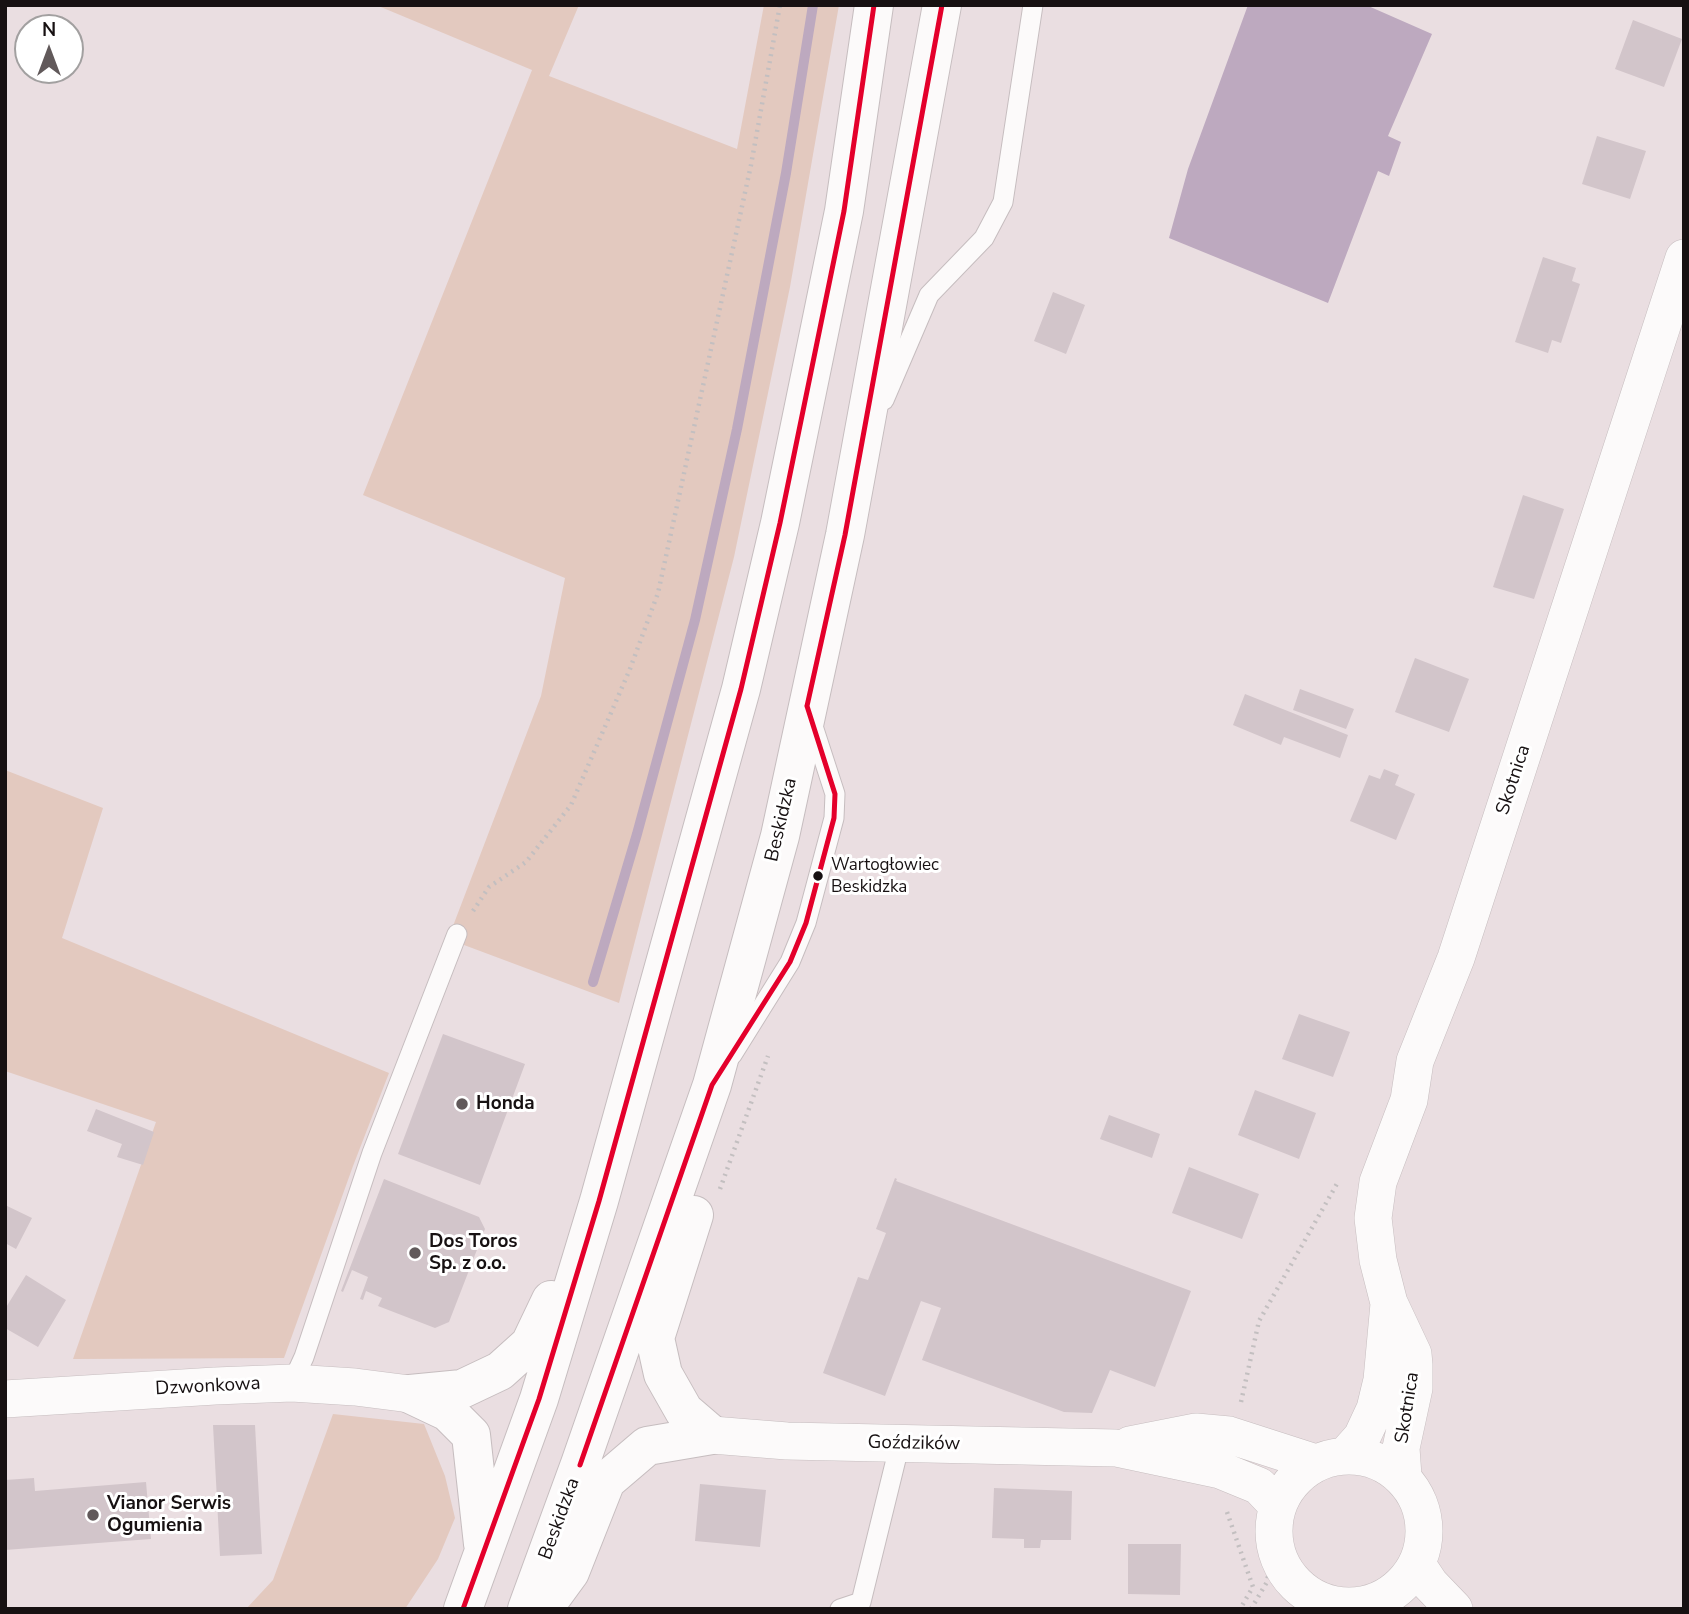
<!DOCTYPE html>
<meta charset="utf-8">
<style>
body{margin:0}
#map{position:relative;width:1689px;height:1614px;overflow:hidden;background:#eadee1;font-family:"Nunito Sans",sans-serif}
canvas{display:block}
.frame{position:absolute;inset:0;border:7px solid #171112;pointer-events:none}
.north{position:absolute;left:14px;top:14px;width:70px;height:70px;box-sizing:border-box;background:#fff;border:2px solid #a2a0a0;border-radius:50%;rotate:0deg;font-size:19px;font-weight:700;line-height:28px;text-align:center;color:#171112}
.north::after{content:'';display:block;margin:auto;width:24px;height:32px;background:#61595a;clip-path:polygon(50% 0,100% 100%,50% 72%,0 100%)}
</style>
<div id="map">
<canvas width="1689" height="1614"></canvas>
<div class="frame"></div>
<div class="north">N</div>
</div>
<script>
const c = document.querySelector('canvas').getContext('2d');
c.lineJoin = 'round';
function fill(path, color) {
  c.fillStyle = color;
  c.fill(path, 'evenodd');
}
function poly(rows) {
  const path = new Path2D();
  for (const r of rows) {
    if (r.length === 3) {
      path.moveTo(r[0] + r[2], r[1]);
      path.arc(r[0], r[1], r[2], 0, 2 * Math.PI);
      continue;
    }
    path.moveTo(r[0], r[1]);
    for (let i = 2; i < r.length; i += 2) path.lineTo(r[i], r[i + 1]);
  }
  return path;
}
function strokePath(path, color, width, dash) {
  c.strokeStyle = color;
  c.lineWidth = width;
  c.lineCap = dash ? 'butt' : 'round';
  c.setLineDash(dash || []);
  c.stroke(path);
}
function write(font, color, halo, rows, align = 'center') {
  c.font = font + ' "Nunito Sans",sans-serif';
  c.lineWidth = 6;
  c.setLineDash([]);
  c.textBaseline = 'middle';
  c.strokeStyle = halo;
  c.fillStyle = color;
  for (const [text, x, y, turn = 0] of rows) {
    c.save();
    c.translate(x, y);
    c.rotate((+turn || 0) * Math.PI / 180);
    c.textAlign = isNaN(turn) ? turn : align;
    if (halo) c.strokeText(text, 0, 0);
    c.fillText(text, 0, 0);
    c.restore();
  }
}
const green = poly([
 [376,5,579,5,549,76,737,149,764,5,839,5,790,287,734,557,619,1003,448,939,541,696,565,578,363,495,532,70],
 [5,770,103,808,62,938,389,1073,353,1166,284,1358,73,1359,156,1122,5,1071],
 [333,1414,424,1424,445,1476,455,1518,438,1559,405,1609,246,1609,273,1580]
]);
const water = poly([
 [1248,5,1366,5,1432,34,1388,136,1401,142,1389,176,1378,171,1328,303,1169,238,1188,169]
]);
const stream = poly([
 [593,982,637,834,695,620,737,429,786,173,813,5]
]);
const building = poly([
 [1633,20,1682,39,1664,87,1615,69],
 [1597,136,1646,151,1630,199,1582,184],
 [1543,257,1576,268,1572,281,1580,284,1561,343,1552,340,1548,353,1515,342],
 [1053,292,1085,305,1066,354,1034,341],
 [1523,495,1564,509,1534,599,1493,587],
 [1415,658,1469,679,1449,732,1395,712],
 [1300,689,1354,709,1346,729,1293,710],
 [1245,694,1348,735,1340,758,1284,737,1281,745,1233,725],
 [1384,769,1399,775,1395,785,1415,794,1396,840,1350,821,1369,775,1380,779],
 [1299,1014,1350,1032,1333,1077,1282,1059],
 [443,1034,525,1064,480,1185,398,1154],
 [1255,1090,1316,1113,1299,1159,1238,1135],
 [96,1109,154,1132,143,1165,117,1157,122,1144,87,1131],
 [1109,1115,1160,1134,1152,1158,1100,1139],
 [1189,1167,1259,1194,1242,1239,1172,1213],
 [895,1178,897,1179,896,1181,1191,1291,1155,1387,1110,1370,1092,1413,1064,1412,922,1360,941,1308,921,1301,885,1396,823,1373,858,1277,868,1280,886,1233,876,1229],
 [384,1179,479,1217,485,1229,449,1322,435,1328,378,1306,382,1298,366,1291,363,1300,360,1299,368,1277,352,1270,343,1292,341,1291],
 [5,1205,32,1218,16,1249,5,1243],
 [26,1275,66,1300,38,1347,5,1328,5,1309],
 [213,1425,255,1425,262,1554,220,1556],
 [34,1478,35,1491,146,1482,151,1539,5,1550,5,1480],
 [700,1484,766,1490,760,1547,695,1541],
 [994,1488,1072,1491,1071,1540,1041,1540,1040,1548,1024,1548,1024,1539,992,1538],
 [1128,1544,1181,1544,1180,1595,1128,1594]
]);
const path = poly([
 [473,911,489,887,526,862,571,805,630,669,658,593,751,165,780,5],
 [720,1189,768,1056],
 [1241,1402,1259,1321,1338,1182],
 [1227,1512,1253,1587,1240,1609],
 [1251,1609,1267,1582,1274,1541]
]);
const service = poly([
 [884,400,929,295,984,238,1003,202,1033,5],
 [732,1055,790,962,806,923,834,818,835,794,811,720],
 [292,1383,304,1357,372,1153,457,934],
 [840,1609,861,1602,900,1443]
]);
const minor = poly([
 [5,1399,215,1386,292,1383,355,1387,410,1394],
 [712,1435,787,1441,1116,1448,1220,1470,1259,1486,1277,1505],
 [1130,1445,1196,1432,1229,1435,1316,1463],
 [1346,1455,1362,1437,1375,1409,1382,1380,1389,1304],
 [1349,1531,75],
 [1403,1476,1401,1448,1414,1388,1414,1365,1413,1354,1389,1303,1378,1260,1373,1218,1378,1182,1409,1100,1415,1061,1456,958,1684,258],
 [1418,1566,1430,1584,1454,1609]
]);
const trunk = poly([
 [694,1215,655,1338,663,1374,684,1411,712,1435],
 [410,1394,462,1389,500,1371,530,1344,551,1300],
 [410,1394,448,1412,471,1435,483,1544],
 [463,1609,539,1399,599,1201,741,689,780,523,844,211,874,5],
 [527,1609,580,1464,712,1085,780,836,845,535,942,5],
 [543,1609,570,1572,606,1481,647,1446,712,1435]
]);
const bus1 = poly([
 [807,706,845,535,942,5],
 [580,1465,712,1085,790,962,806,923,834,818,835,794,807,706],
 [463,1609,539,1399,599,1201,741,689,780,523,844,211,874,5]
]);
const markers = [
 [818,876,6,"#171112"],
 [462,1104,7,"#61595a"],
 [415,1253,7,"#61595a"],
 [93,1515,7,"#61595a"]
];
const busNames = [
 ["Wartogłowiec",831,866],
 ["Beskidzka",831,888]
];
const streetNames = [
 ["Skotnica",1514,780,-72],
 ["Beskidzka",782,820,-77],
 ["Dzwonkowa",208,1387,-3],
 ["Skotnica",1408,1408,-81],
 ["Goździków",914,1444,1],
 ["Beskidzka",560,1519,-70]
];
const poiNames = [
 ["Honda",476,1104],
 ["Dos Toros",429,1242],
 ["Sp. z o.o.",429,1264],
 ["Vianor Serwis",107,1504],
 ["Ogumienia",107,1526]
];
fill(green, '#e3c9bf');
fill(water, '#bda9bf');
strokePath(stream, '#bda9bf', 10);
fill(building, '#d2c5ca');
strokePath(service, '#c6bdbf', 21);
strokePath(minor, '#c6bdbf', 38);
strokePath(trunk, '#c6bdbf', 40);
strokePath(path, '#c3bfc0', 4.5, [2, 5]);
strokePath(service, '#fcfafa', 19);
strokePath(minor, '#fcfafa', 37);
strokePath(trunk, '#fcfafa', 38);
strokePath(bus1, '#e4002b', 5);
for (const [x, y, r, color] of markers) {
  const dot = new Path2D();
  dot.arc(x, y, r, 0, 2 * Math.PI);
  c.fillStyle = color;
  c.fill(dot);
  strokePath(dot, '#fff', 2.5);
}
write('17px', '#171112', '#fff', busNames, 'left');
write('19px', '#171112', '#fff', streetNames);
write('bold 19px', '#171112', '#fff', poiNames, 'left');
</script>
